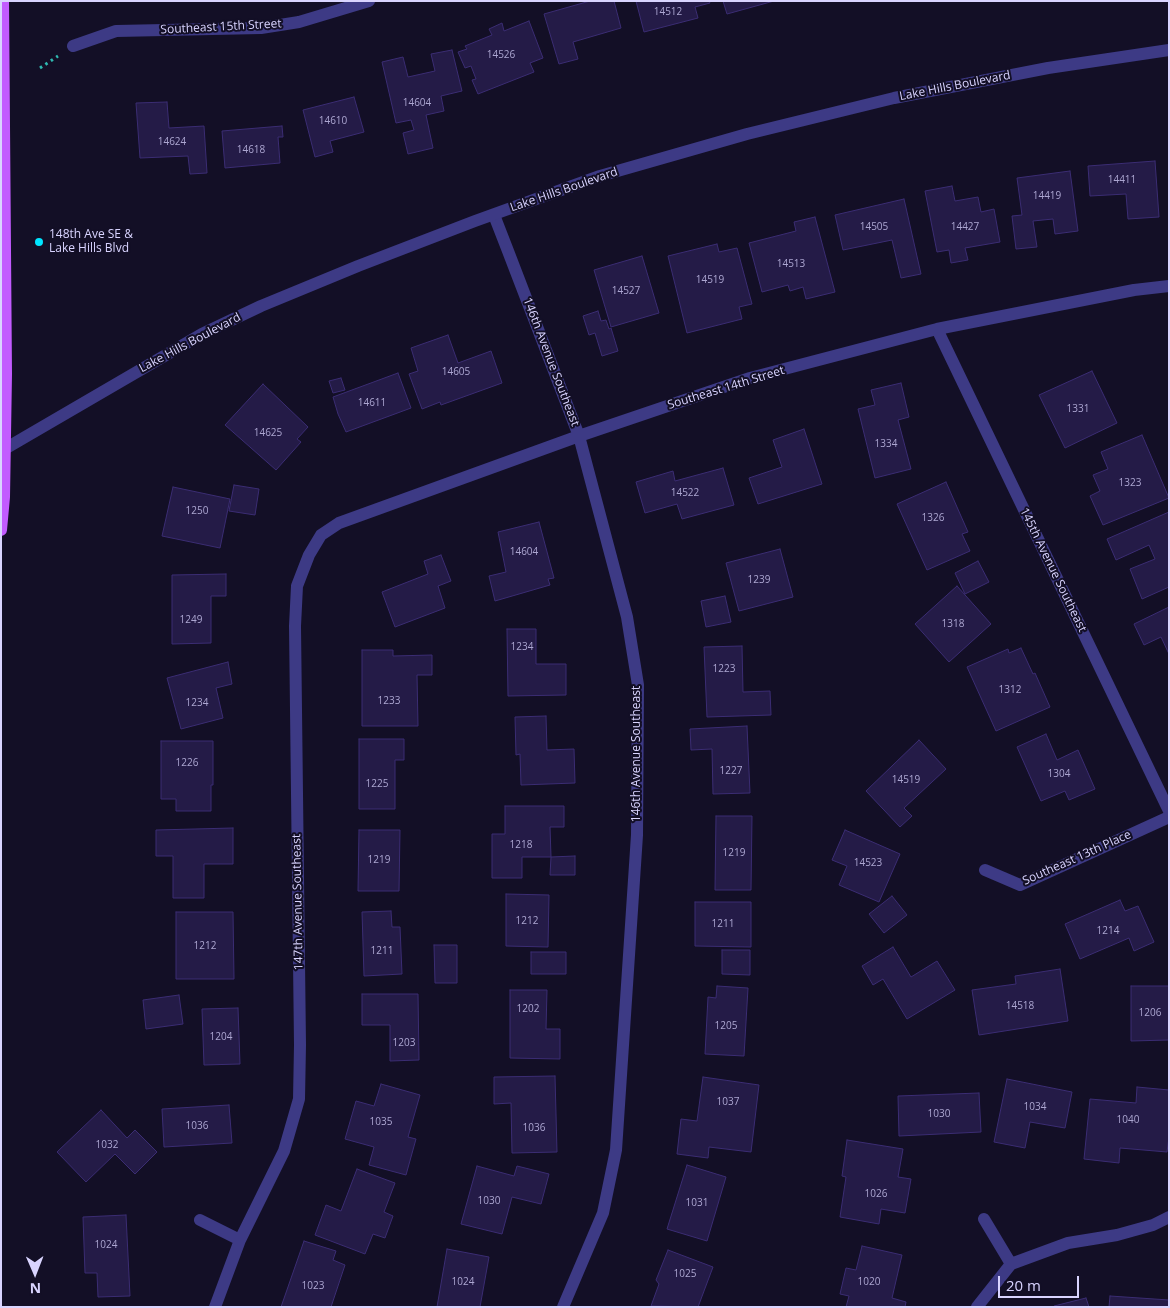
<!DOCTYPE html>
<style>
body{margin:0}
#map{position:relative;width:1170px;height:1308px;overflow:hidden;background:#130f26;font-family:"Open Sans",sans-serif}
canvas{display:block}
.frame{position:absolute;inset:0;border:2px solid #d9d4ff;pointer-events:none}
.north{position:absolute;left:10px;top:1248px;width:50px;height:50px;-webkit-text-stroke:4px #130f26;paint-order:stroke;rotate:179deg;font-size:14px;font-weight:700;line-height:20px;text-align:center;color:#d9d4ff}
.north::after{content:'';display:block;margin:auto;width:18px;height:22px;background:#d9d4ff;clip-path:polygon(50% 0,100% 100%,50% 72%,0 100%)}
.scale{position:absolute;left:998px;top:1276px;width:81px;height:22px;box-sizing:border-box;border:2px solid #d9d4ff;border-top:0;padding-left:6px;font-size:15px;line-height:18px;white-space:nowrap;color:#d9d4ff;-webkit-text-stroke:4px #130f26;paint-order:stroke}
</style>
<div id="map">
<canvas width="1170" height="1308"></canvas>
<div class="frame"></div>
<div class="north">N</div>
<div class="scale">20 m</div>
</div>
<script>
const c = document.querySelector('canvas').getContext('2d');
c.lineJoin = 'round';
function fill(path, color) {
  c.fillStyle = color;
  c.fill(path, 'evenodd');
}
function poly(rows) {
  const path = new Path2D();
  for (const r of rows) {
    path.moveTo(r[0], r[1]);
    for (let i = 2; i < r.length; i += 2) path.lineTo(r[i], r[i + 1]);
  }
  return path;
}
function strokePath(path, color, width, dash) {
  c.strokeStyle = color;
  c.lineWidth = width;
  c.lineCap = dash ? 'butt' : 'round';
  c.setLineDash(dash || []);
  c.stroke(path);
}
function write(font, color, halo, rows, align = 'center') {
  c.font = font + ' "Open Sans",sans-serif';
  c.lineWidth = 4;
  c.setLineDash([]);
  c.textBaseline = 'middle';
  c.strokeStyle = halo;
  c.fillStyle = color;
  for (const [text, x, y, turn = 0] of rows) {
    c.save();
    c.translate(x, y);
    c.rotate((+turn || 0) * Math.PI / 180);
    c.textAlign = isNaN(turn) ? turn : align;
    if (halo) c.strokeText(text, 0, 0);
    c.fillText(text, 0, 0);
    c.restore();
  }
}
const building = poly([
 [590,1,614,1,621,28,573,42,578,59,559,64,544,14,590,1],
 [636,1,709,1,710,3,695,7,698,18,644,32,636,1],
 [723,1,774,1,727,14,723,1],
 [529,21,543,58,530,63,534,72,478,94,472,80,476,79,471,66,465,68,458,52,467,49,465,46,492,35,489,29,502,23,504,31,529,21],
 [452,50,462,91,441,96,444,111,426,115,433,148,408,154,403,133,414,130,411,120,396,123,382,62,403,57,408,77,435,71,431,54,452,50],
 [354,97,364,132,330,141,333,152,315,157,303,110,354,97],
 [167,102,169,128,204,126,207,173,190,174,188,156,140,158,136,103,167,102],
 [282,126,283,137,278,137,280,163,225,168,222,131,282,126],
 [1155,161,1159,217,1128,219,1126,194,1090,196,1088,166,1155,161],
 [1070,171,1078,231,1055,234,1053,219,1033,221,1037,247,1016,249,1012,216,1022,215,1017,178,1070,171],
 [952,186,955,201,978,197,981,212,994,209,1000,242,965,248,968,260,951,263,949,250,937,252,925,191,952,186],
 [904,199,921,274,901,278,892,240,843,250,835,215,904,199],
 [815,217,835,292,806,299,803,287,790,291,788,285,762,292,749,243,796,231,794,222,815,217],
 [717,244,719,252,737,248,752,304,739,307,742,319,687,333,668,256,717,244],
 [642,256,659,313,611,327,594,270,642,256],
 [598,311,601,321,606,320,609,329,611,328,618,351,602,356,595,333,589,335,583,316,598,311],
 [448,335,458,363,491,351,502,383,441,405,440,402,422,409,409,374,418,371,411,348,448,335],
 [1092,371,1117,423,1065,448,1039,395,1092,371],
 [398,373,411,408,346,432,338,414,333,397,398,373],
 [341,378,345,390,333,393,329,381,341,378],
 [901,383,909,417,898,420,911,469,875,478,858,409,875,405,871,390,901,383],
 [263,384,308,427,297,439,301,442,276,470,225,425,263,384],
 [804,429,822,484,758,504,749,478,782,467,773,440,804,429],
 [1142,435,1169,498,1103,525,1090,496,1100,491,1093,475,1108,469,1101,452,1142,435],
 [723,468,734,505,682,519,677,504,645,513,636,482,673,471,675,481,723,468],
 [946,482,968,532,962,534,970,551,927,570,897,504,946,482],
 [234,485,259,489,255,515,229,511,234,485],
 [173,487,230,499,220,548,162,536,173,487],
 [1169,512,1169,587,1142,599,1130,569,1155,559,1149,545,1116,560,1107,539,1169,512],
 [539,522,554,578,548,579,550,585,495,601,489,576,506,572,498,532,539,522],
 [780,549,793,597,739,611,726,563,780,549],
 [441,555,451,581,438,586,445,608,395,627,382,592,428,574,424,561,441,555],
 [978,561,989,582,965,594,955,573,978,561],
 [226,574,226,596,211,596,211,643,172,644,172,575,226,574],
 [957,586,991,624,949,662,915,624,957,586],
 [725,596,731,622,706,627,701,601,725,596],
 [1169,607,1169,654,1161,637,1144,645,1134,624,1169,607],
 [507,629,536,629,536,664,566,664,566,695,508,696,507,629],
 [742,646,743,692,770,691,771,715,707,717,704,647,742,646],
 [1021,648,1033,674,1035,673,1050,707,996,731,967,667,1008,649,1009,653,1021,648],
 [362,650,393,650,393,656,432,655,432,675,417,675,418,726,362,726,362,650],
 [228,662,232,684,216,688,223,718,181,729,167,678,228,662],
 [546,716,547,750,574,749,575,783,521,785,520,754,516,755,515,717,546,716],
 [747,726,750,793,713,794,712,749,691,750,690,729,747,726],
 [1046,734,1057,760,1078,750,1095,789,1069,800,1065,791,1041,801,1017,747,1046,734],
 [359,739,404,739,404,760,395,760,395,809,359,809,359,739],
 [919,740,946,769,904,808,912,816,900,827,866,791,919,740],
 [161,741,213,741,213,785,211,785,211,811,176,811,176,799,161,799,161,741],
 [505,806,564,806,564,827,550,827,551,857,522,857,522,878,492,878,492,834,505,834,505,806],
 [716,816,752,816,751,890,715,890,716,816],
 [233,828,233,864,204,864,204,898,173,898,173,856,156,856,156,830,233,828],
 [359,830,400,830,399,891,358,891,359,830],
 [845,830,900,854,879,902,839,885,847,866,832,860,845,830],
 [575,856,575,875,550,875,551,857,575,856],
 [506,894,549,895,548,947,506,946,506,894],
 [892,896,907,915,884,933,869,914,892,896],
 [1120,900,1125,911,1138,906,1154,942,1134,951,1129,938,1080,959,1065,924,1120,900],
 [695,902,751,902,751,947,695,946,695,902],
 [391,911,392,927,400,927,402,974,364,976,362,912,391,911],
 [176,912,233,912,234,979,176,979,176,912],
 [434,945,457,945,457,983,435,983,434,945],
 [893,947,911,977,937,961,955,990,907,1019,883,979,873,985,862,966,893,947],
 [722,950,750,950,750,975,722,974,722,950],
 [531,952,566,952,566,974,531,974,531,952],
 [1060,969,1068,1021,979,1035,972,990,1016,984,1015,976,1060,969],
 [717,986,748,988,744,1056,705,1054,708,997,716,998,717,986],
 [1131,986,1169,986,1169,1040,1131,1041,1131,986],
 [510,990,547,990,546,1029,560,1029,560,1059,510,1058,510,990],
 [362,994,418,994,419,1060,390,1061,390,1025,362,1025,362,994],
 [179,995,183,1024,146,1029,143,1000,179,995],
 [238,1008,240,1064,204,1065,202,1009,238,1008],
 [555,1076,557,1152,512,1153,511,1103,494,1104,494,1077,555,1076],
 [703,1077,759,1085,751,1152,709,1147,708,1158,677,1154,681,1119,697,1121,703,1077],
 [1007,1079,1072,1092,1065,1128,1030,1122,1025,1148,994,1142,1007,1079],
 [381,1084,420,1095,408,1137,416,1139,406,1175,369,1165,374,1147,345,1139,356,1101,374,1106,381,1084],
 [1137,1087,1169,1090,1169,1137,1167,1152,1120,1148,1119,1163,1084,1159,1090,1099,1136,1103,1137,1087],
 [979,1093,981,1132,899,1136,898,1096,979,1093],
 [229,1105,232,1143,164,1147,162,1109,229,1105],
 [101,1110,127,1138,135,1130,157,1152,135,1174,115,1154,86,1182,57,1152,101,1110],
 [847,1140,903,1149,898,1177,911,1179,905,1213,881,1209,879,1224,840,1217,846,1177,842,1176,847,1140],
 [687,1165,726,1177,707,1241,667,1229,687,1165],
 [477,1166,514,1176,517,1166,549,1174,541,1204,512,1197,502,1234,461,1224,477,1166],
 [357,1169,395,1183,384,1212,393,1216,385,1238,373,1234,365,1254,315,1235,326,1205,341,1211,357,1169],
 [126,1215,130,1296,98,1297,97,1273,85,1273,83,1217,126,1215],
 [304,1241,336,1251,333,1260,345,1265,331,1307,281,1307,304,1241],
 [862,1246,902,1255,892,1298,906,1302,905,1307,846,1307,849,1296,840,1294,846,1268,856,1270,862,1246],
 [447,1249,489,1257,480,1307,437,1307,447,1249],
 [668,1250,713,1267,698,1307,651,1306,659,1284,656,1280,668,1250],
 [1110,1296,1169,1300,1169,1307,1109,1307,1110,1296],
 [1086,1298,1089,1307,1054,1307,1054,1306,1086,1298]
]);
const path = poly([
 [40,68,58,56]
]);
const minor = poly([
 [73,46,116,31,261,28,299,22,369,1],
 [494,215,508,251,579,436,627,617,638,685,637,835,616,1150,603,1213,563,1307],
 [937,329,1169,811],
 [985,870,1020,885,1169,817],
 [984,1219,1011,1264],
 [200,1220,240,1240],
 [215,1307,240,1240,284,1151,299,1099,300,1045,295,626,297,586,309,555,321,535,339,523,579,436,750,378,937,329,1134,290,1169,286],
 [977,1307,1011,1264,1068,1243,1117,1235,1153,1225,1169,1217]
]);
const tertiary = poly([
 [1,451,202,334,261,306,358,266,475,221,600,176,747,134,894,98,1048,68,1169,50]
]);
const primary = poly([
 [1,530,4,497,6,374,3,1]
]);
const markers = [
 [39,242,5,"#00e5ff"]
];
const numberNames = [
 ["14512",668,12],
 ["14526",501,55],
 ["14604",417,103],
 ["14610",333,121],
 ["14624",172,142],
 ["14618",251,150],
 ["14411",1122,180],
 ["14419",1047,196],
 ["14505",874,227],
 ["14427",965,227],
 ["14513",791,264],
 ["14519",710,280],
 ["14527",626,291],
 ["14605",456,372],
 ["14611",372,403],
 ["1331",1078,409],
 ["14625",268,433],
 ["1334",886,444],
 ["1323",1130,483],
 ["14522",685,493],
 ["1250",197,511],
 ["1326",933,518],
 ["14604",524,552],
 ["1239",759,580],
 ["1249",191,620],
 ["1318",953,624],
 ["1234",522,647],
 ["1223",724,669],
 ["1312",1010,690],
 ["1233",389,701],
 ["1234",197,703],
 ["1226",187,763],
 ["1227",731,771],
 ["1304",1059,774],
 ["14519",906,780],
 ["1225",377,784],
 ["1218",521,845],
 ["1219",734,853],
 ["1219",379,860],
 ["14523",868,863],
 ["1212",527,921],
 ["1211",723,924],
 ["1214",1108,931],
 ["1212",205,946],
 ["1211",382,951],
 ["14518",1020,1006],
 ["1202",528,1009],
 ["1206",1150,1013],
 ["1205",726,1026],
 ["1204",221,1037],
 ["1203",404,1043],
 ["1037",728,1102],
 ["1034",1035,1107],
 ["1030",939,1114],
 ["1040",1128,1120],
 ["1035",381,1122],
 ["1036",197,1126],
 ["1036",534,1128],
 ["1032",107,1145],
 ["1026",876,1194],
 ["1030",489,1201],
 ["1031",697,1203],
 ["1024",106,1245],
 ["1025",685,1274],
 ["1024",463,1282],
 ["1020",869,1282],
 ["1023",313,1286]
];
const streetNames = [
 ["Southeast 15th Street",221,27,-3],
 ["Lake Hills Boulevard",955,86,-11],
 ["Lake Hills Boulevard",564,190,-19],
 ["Lake Hills Boulevard",190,343,-28],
 ["146th Avenue Southeast",551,362,69],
 ["Southeast 14th Street",726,388,-17],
 ["145th Avenue Southeast",1053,570,64],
 ["146th Avenue Southeast",637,754,-90],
 ["Southeast 13th Place",1077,858,-24],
 ["147th Avenue Southeast",298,902,-91]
];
const poiNames = [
 ["148th Ave SE &",49,235],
 ["Lake Hills Blvd",49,249]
];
fill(building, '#241b47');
strokePath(building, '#3b2d73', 1);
strokePath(path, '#2fb8b0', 3, [2.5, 4]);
strokePath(minor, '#3d3a85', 12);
strokePath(tertiary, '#3d3a85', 12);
strokePath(primary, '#c25bff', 12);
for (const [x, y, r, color] of markers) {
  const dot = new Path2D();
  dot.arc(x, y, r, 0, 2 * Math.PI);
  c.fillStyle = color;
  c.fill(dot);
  strokePath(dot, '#130f26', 2);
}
write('10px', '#aca6d1', null, numberNames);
write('12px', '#d9d4ff', '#130f26', streetNames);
write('12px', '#d9d4ff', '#130f26', poiNames, 'left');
</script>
